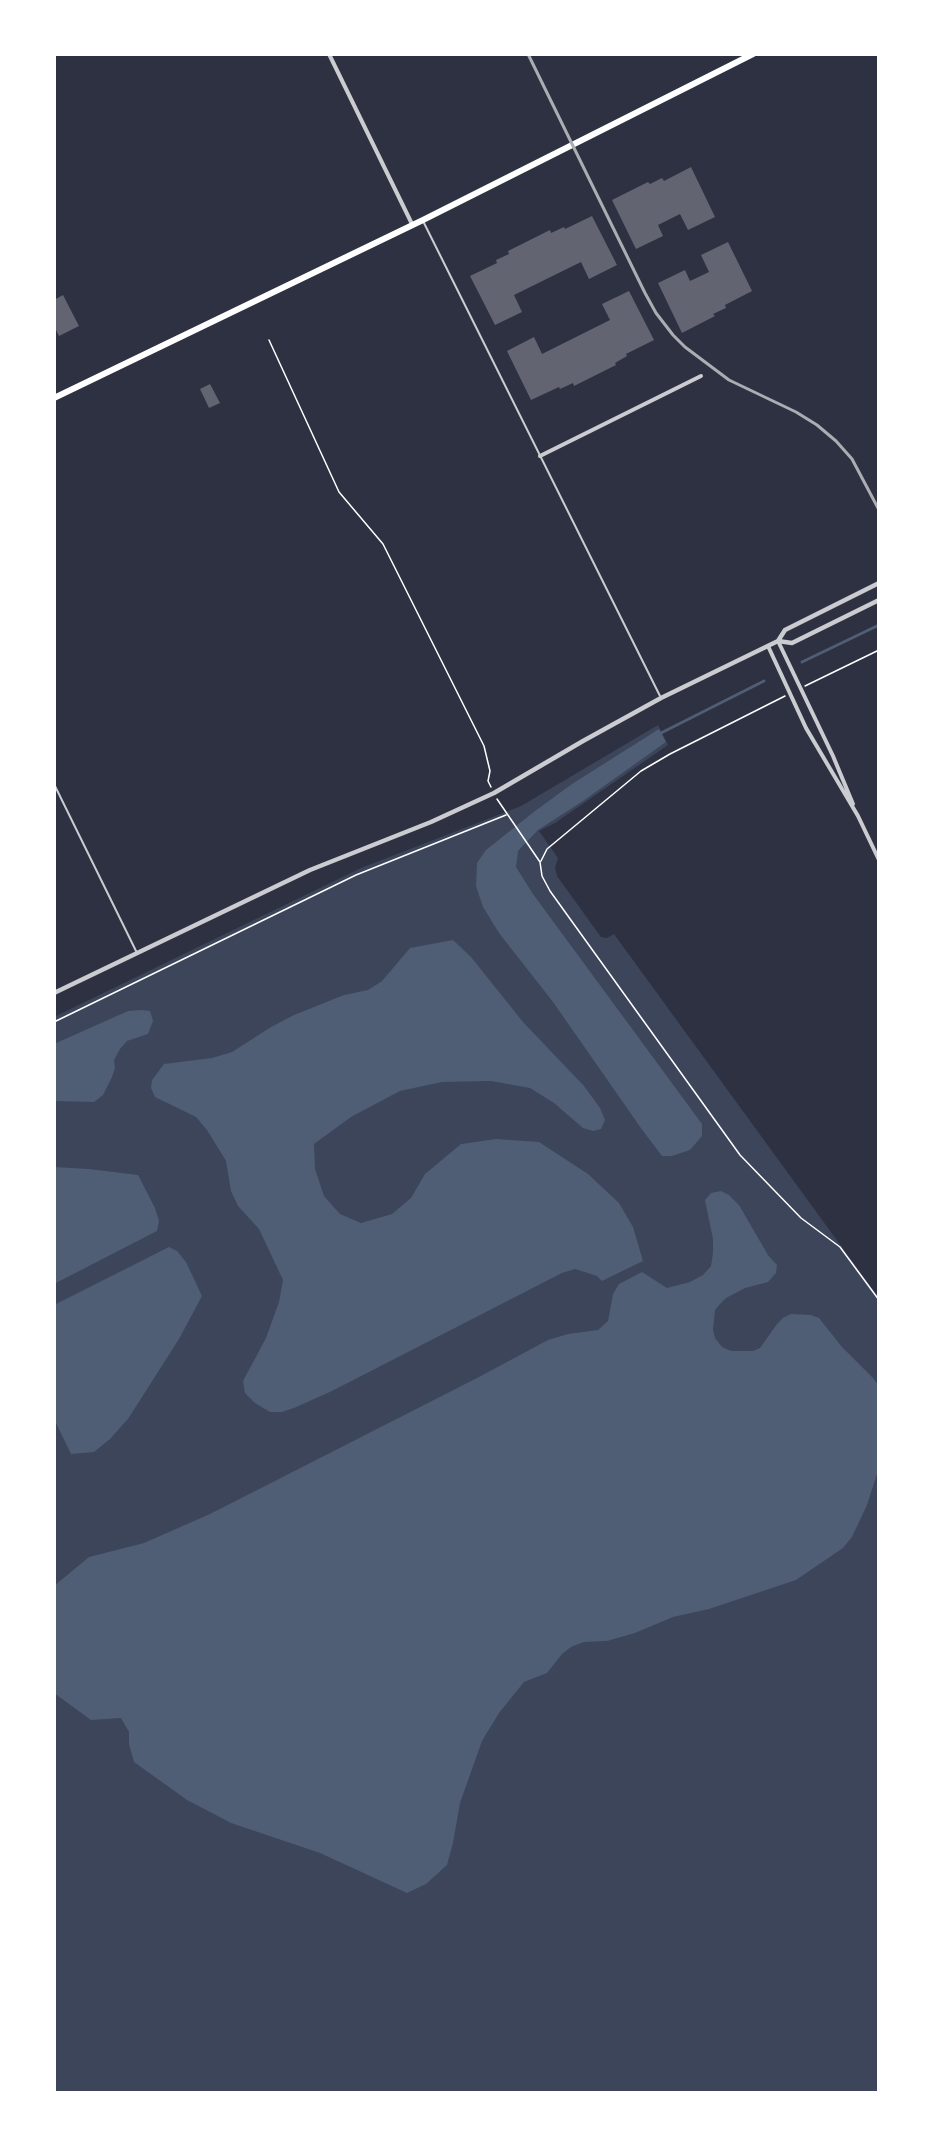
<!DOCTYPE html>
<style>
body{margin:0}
#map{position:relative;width:933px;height:2147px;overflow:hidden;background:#2d3142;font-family:Barlow,sans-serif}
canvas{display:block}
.frame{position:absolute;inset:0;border:56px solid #fff;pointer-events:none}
</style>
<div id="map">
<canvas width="933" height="2147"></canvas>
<div class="frame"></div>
</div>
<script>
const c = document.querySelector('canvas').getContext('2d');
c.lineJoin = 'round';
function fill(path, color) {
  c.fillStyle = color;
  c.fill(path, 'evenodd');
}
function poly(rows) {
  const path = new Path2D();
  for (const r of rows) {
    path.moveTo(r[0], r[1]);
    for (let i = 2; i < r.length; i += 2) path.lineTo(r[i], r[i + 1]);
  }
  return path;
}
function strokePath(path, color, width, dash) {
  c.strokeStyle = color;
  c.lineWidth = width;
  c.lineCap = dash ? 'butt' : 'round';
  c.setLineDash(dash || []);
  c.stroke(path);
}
const green = poly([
 [658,725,668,745,555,823,539,831,558,858,555,868,557,876,601,937,607,938,614,934,879,1298,879,2093,54,2093,54,1017,361,868,521,806]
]);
const water = poly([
 [659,729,666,742,583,801,538,830,518,851,516,867,533,894,702,1124,702,1136,690,1150,672,1156,662,1156,643,1131,553,1002,499,933,483,907,476,886,477,863,486,850,535,811,572,784],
 [453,940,471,957,523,1022,584,1086,600,1108,605,1120,601,1129,593,1131,583,1128,554,1103,530,1088,491,1081,442,1082,400,1091,351,1117,314,1144,315,1169,324,1196,340,1214,361,1223,392,1214,411,1198,425,1174,461,1144,496,1139,539,1142,588,1174,619,1203,633,1227,643,1261,602,1281,597,1276,575,1269,562,1273,332,1391,294,1408,282,1412,270,1412,255,1403,245,1393,243,1381,266,1338,279,1302,283,1280,259,1229,238,1206,231,1191,226,1161,207,1130,196,1117,155,1097,151,1088,152,1080,164,1064,212,1058,232,1052,271,1027,294,1015,344,995,368,990,382,981,410,948],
 [142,1010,150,1011,153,1021,148,1034,127,1041,120,1049,114,1060,115,1068,112,1077,103,1095,94,1102,54,1101,54,1044,128,1011],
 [54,1167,89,1169,138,1175,155,1208,159,1221,157,1231,54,1284],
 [721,1191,729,1195,739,1205,768,1255,777,1265,776,1273,768,1282,745,1288,726,1298,720,1304,715,1310,713,1330,715,1338,722,1347,731,1351,753,1351,760,1348,777,1324,783,1318,791,1314,811,1315,819,1318,842,1347,873,1378,879,1386,879,1468,867,1505,852,1537,843,1548,796,1580,709,1609,673,1617,635,1633,607,1641,584,1642,571,1647,562,1654,547,1673,524,1682,499,1713,482,1741,460,1803,453,1843,447,1865,426,1884,407,1893,320,1853,231,1823,187,1800,134,1762,129,1744,129,1732,121,1718,91,1720,54,1693,54,1586,89,1557,144,1543,210,1514,477,1378,548,1340,568,1334,598,1330,608,1321,613,1294,619,1284,642,1272,667,1288,690,1282,703,1275,711,1266,713,1253,713,1239,705,1200,711,1193],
 [169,1247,177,1251,186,1262,202,1296,179,1339,128,1419,110,1439,94,1452,71,1454,54,1419,54,1305]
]);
const stream = poly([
 [802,662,879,625],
 [661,733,764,681]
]);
const building = poly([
 [691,167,715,217,688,230,680,214,658,225,663,236,636,249,612,200,648,182,650,184,662,178,664,181],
 [592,216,617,265,589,279,581,262,514,295,522,312,495,325,470,276,497,263,496,260,509,254,508,251,550,230,551,233,564,227,565,229],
 [728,242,752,291,725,305,726,308,713,314,715,316,682,333,658,283,685,270,690,281,709,272,701,255],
 [629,291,654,340,626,354,627,356,615,363,616,365,574,386,573,383,560,389,559,387,531,400,507,351,534,337,542,354,610,320,602,304],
 [63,295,79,326,59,336,54,326,54,300],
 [210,384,220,403,209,408,200,389]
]);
const path = poly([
 [269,340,339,492,383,544,484,746,490,771,488,781,491,787],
 [805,686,879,650],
 [497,799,540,862,542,876,550,891,740,1155,801,1218,840,1247,879,1300],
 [541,861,547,849,641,771,670,754,785,696],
 [54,1022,356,875,506,815]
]);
const service = poly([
 [424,223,661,698],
 [54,784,137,953]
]);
const minor = poly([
 [329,54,412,224],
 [540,456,701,376],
 [778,641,833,756,853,804],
 [768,646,806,728,858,816,879,860]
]);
const tertiary = poly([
 [778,641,792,643,879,600],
 [54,993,310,870,431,822,494,793,583,741,661,698,778,641,785,630,879,583]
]);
const primary = poly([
 [54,398,423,220,753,54]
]);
const rail = poly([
 [528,54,645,293,656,313,673,335,685,347,729,380,796,412,817,425,836,441,852,459,879,510]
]);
fill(green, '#3c4559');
fill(water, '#4f5d75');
strokePath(stream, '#4f5d75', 3);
fill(building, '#626471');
strokePath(path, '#fff', 1.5);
strokePath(service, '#caccd0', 2);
strokePath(minor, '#caccd0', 4);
strokePath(tertiary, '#caccd0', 4.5);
strokePath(primary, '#fff', 6);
strokePath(rail, '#abadb3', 3);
</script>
